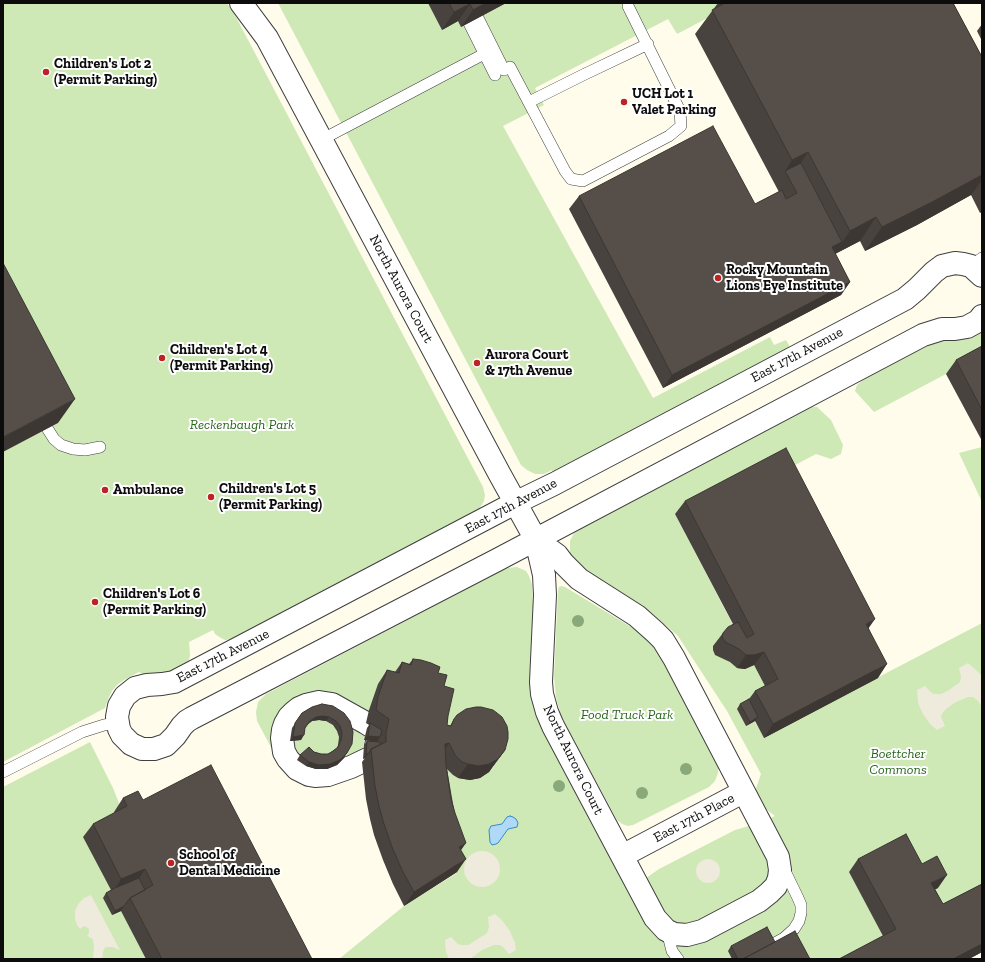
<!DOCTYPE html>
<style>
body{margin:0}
#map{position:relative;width:985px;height:962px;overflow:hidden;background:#fffcec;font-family:"Zilla Slab",serif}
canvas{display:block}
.frame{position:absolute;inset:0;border:4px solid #0c0c0c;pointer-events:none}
</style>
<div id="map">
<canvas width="985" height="962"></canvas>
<div class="frame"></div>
</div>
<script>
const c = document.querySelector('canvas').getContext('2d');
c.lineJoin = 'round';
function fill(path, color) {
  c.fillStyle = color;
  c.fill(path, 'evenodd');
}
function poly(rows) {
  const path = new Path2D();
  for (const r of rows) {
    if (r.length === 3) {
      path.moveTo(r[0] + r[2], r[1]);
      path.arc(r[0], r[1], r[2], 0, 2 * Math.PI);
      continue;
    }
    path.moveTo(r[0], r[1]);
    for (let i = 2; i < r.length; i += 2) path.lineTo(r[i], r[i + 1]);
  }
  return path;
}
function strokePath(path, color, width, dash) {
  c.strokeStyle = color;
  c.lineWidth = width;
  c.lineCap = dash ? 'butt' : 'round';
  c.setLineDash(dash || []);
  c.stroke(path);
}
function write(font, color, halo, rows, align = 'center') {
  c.font = font + ' "Zilla Slab",serif';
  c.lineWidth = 4;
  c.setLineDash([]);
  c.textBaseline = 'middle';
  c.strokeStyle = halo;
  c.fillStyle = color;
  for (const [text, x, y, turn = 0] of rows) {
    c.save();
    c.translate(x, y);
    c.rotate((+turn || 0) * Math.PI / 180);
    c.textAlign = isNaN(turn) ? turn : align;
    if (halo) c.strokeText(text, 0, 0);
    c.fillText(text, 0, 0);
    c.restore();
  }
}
const green = poly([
 [3,3,227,3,236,17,483,487,485,495,484,501,477,512,234,639,225,640,221,638,215,634,213,630,189,642,190,655,189,660,186,664,175,671,161,673,156,673,144,675,139,672,124,680,117,685,112,691,109,697,105,708,3,762,3,452,58,423,3,319],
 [278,3,734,3,734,4,677,34,668,19,535,88,544,105,503,126,653,398,770,337,774,345,786,340,789,345,789,348,555,471,553,472,552,470,544,474,535,474,527,470,521,465],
 [982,332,982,355,874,412,855,391,857,385,867,377,933,343,941,340,962,339,974,336],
 [807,407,817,407,831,420,843,445,841,454,831,459,816,454,782,472,675,514,768,692,759,694,743,703,764,737,982,623,982,892,934,918,928,869,886,943,855,959,339,959,404,906,457,873,436,757,453,775,464,779,474,779,485,775,493,768,498,758,448,729,366,723,362,762,315,776,274,753,257,721,256,712,258,702,266,694,507,568,517,567,526,571,529,576,532,585,533,606,530,668,533,702,629,890,659,869,735,830,759,823,775,816,762,806,755,791,761,774,727,711,678,636,652,613,600,580,578,564,573,558,570,554,570,541,574,533,583,527],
 [982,447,982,502,959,453],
 [561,586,565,587,636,630,647,640,661,655,719,765,718,773,715,781,709,787,633,825,628,826,622,824,617,820,561,716,556,697,554,677,558,591,559,587],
 [90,742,113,788,121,808,118,819,146,959,3,959,3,787]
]);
const plaza = poly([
 [968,663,976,670,982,676,982,707,978,701,973,697,968,697,956,702,946,709,942,714,941,717,945,726,937,730,930,724,923,714,918,703,917,690,925,686,932,693,935,694,941,694,949,690,960,682,961,677,959,668],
 [482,869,18],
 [708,871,12],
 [91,895,120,950,112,947,106,947,104,949,103,952,102,959,93,959,94,947,93,940,91,938,87,936,89,933,89,929,88,928,84,926,80,929,77,925,75,919,75,911,78,904,84,898],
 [495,914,502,920,510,931,515,943,516,950,509,954,503,947,500,945,494,945,482,950,470,959,449,959,446,952,445,940,451,937,458,944,461,945,468,945,484,935,487,933,489,927,488,917]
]);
const water = poly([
 [510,816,513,817,516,819,518,823,517,827,508,829,498,843,496,844,492,845,490,842,489,830,491,826,502,824,507,817,510,816]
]);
const lane = poly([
 [478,18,504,70],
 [469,23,495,75],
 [510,67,565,171,571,179,583,181,669,136,681,126,680,111,628,6],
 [529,102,583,75,648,44],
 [321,140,484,54],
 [971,266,982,258],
 [40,417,54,439,61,445,73,449,85,450,100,447],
 [3,772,82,732,104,725,117,723],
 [667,931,672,951,678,959],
 [775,943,784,938,794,929,799,921,801,913,801,905,798,898,783,867]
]);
const street = poly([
 [241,3,267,38,499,473,536,540,544,575,545,595,541,682,542,694,547,712,553,726,655,918,666,930,674,934,687,935,702,931,759,901,769,893,776,886,779,878,780,870,778,857,674,658,663,640,655,632,637,616,579,579,563,563,557,555,536,540],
 [982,276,971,266,963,264,955,263,942,266,934,272,917,289,905,299,554,484,515,503,174,682,162,684,147,685,135,688,125,696,119,706,117,717,119,729,122,735,131,744,142,749,154,749,166,745,175,736,182,726,187,721,192,718,497,560,923,335,942,329,955,329,967,327,978,321,982,316],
 [319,702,332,704,339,708,366,723,380,732,376,746,376,755,351,767,328,775,315,776,309,775,297,769,288,759,284,752,282,738,283,730,285,724,289,717,294,712,299,708,306,705,319,702],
 [622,856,743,792]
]);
const trees = [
 [578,621],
 [686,769],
 [559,786],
 [642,793]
];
const wall = poly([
 [428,3,506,3,461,27,458,21,442,30],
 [718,3,953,3,982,57,982,212,980,213,971,195,917,225,865,251,860,241,835,254,850,282,841,295,663,388,569,209,579,196,755,204,779,192,695,34],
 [982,24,982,41,977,31],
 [982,346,982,441,946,374,956,360],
 [685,501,869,629,878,678,764,738,755,721,746,726,737,709,740,704,749,699,755,691,765,686,754,665,745,669,737,668,730,662,715,655,713,650,713,646,723,633,733,624,675,514],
 [413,659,438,673,444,686,448,716,447,725,450,726,454,719,505,750,489,772,480,778,470,780,458,778,453,775,447,769,461,850,457,872,404,906,393,884,383,860,374,835,370,819,366,799,362,762,365,758,363,759,364,745,367,741,373,741,364,740,367,728,369,725,366,723,369,710,378,684,387,670,395,672,402,662,409,664],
 [302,713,344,713,344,758,337,765,327,769,316,769,306,766,297,760,300,755,314,752,321,754,328,754,333,751,337,748,338,745,339,737,337,731,333,725,326,721,319,720,312,721,306,725,301,740,290,741,292,728],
 [123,798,143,800,312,959,146,959,121,911,112,915,103,898,106,893,111,890,83,837,93,824,115,813,114,812],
 [858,859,922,864,938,888,935,889,943,904,982,884,982,952,969,959,839,959,883,936,849,872],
 [775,942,810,959,732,959,728,951,731,946]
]);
const shadedWall = poly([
 [486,3,506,3,461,27,473,10],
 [470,4,458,21,442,30,454,12],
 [808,152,792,176,785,171,792,160],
 [982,175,982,180,971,195,917,225,865,251,882,227],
 [876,217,860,241,833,255,850,231],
 [842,242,833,255,832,247],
 [850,282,841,295,663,388,672,375],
 [75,399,58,423,3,452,3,437],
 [875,619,866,632,866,624],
 [764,652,754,665,745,669,737,668,746,655],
 [887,664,878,678,764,738,773,724],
 [323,716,329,717,326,721,319,720,312,721,306,726,310,721,316,717],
 [758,717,755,721,746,726,750,722],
 [304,735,301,740,290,741,293,737],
 [368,736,380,737,377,742,364,740],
 [449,743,440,756,445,744],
 [505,750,489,772,480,778,470,780,458,778,468,764],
 [347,753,344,758,337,765,327,769,316,769,306,766,309,762],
 [369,753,365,758,363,759,366,754],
 [466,843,457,856,459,847],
 [466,859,457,872,404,906,414,892],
 [145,869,136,883,112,893,121,879],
 [947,875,938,888,922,896,931,883],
 [124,906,121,911,112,915,115,911],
 [982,944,982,952,969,959,955,959,955,958]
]);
const building = poly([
 [449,3,486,3,473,10,470,4,454,12,449,3],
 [725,3,953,3,982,57,982,175,934,201,882,227,876,217,850,231,808,152,792,160,712,10,725,3],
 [713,126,755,204,782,190,786,199,797,193,785,171,801,163,842,242,832,247,850,282,672,375,579,196,713,126],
 [3,263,75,399,3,437,3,263],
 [982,346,982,410,956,360,982,346],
 [786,448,875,619,866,624,887,664,773,724,755,691,778,679,764,652,754,655,746,655,739,649,725,642,722,637,723,633,728,627,738,622,747,638,754,634,685,501,786,448],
 [413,659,421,660,431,663,440,667,438,673,447,675,444,686,454,689,448,716,447,725,451,726,454,719,457,715,466,709,476,707,481,707,493,710,497,713,502,717,507,726,508,732,508,739,505,750,498,759,489,764,479,766,468,764,462,762,455,755,449,743,445,744,446,765,451,799,455,813,466,843,459,847,466,859,414,892,402,870,392,847,383,821,379,806,375,786,371,749,386,742,386,733,389,719,376,710,378,697,387,670,399,673,402,662,411,665,413,659],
 [749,699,758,717,750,722,740,704,749,699],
 [322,704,333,706,344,713,350,721,353,732,352,744,347,753,340,760,330,764,319,765,309,762,300,755,309,747,314,752,321,754,328,754,333,751,338,747,341,740,342,733,340,726,336,721,329,717,323,716,316,717,310,721,305,728,304,735,293,737,295,723,302,713,312,707,322,704],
 [370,723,382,730,380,737,368,736,370,723],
 [367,741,380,742,380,745,371,749,369,753,366,754,367,741],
 [211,765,312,959,162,959,130,898,153,885,145,869,121,879,93,824,127,806,123,798,138,791,143,800,211,765],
 [906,834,922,864,937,856,947,875,931,883,943,904,982,884,982,944,955,958,956,959,839,959,896,929,858,859,906,834],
 [139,878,145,890,130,898,124,906,115,911,106,893,115,888,139,878],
 [767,927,775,942,743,959,738,959,731,946,767,927],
 [795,931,810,959,743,959,795,931]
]);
const markers = [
 [46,72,4,"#be2323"],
 [624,102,4,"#be2323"],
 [718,278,4,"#be2323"],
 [162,358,4,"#be2323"],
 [477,363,4,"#be2323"],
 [105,490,4,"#be2323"],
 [211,497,4,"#be2323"],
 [95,602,4,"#be2323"],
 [171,863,4,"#be2323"]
];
const poiNames = [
 ["Children's Lot 2",54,64],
 ["(Permit Parking)",54,80],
 ["UCH Lot 1",632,94],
 ["Valet Parking",632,110],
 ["Rocky Mountain",726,270],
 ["Lions Eye Institute",726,286],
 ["Children's Lot 4",170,350],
 ["(Permit Parking)",170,366],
 ["Aurora Court",485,355],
 ["& 17th Avenue",485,371],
 ["Children's Lot 5",219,489],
 ["(Permit Parking)",219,505],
 ["Ambulance",113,490],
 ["Children's Lot 6",103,594],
 ["(Permit Parking)",103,610],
 ["School of",179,855],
 ["Dental Medicine",179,871]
];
const streetNames = [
 ["North Aurora Court",401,289,62],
 ["East 17th Avenue",797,355,-28],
 ["East 17th Avenue",511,506,-28],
 ["East 17th Avenue",223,656,-27],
 ["North Aurora Court",573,760,64],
 ["East 17th Place",694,818,-28]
];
const parkNames = [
 ["Reckenbaugh Park",242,425],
 ["Food Truck Park",627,715],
 ["Boettcher",898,754],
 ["Commons",898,770]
];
fill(green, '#cee9b6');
fill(plaza, '#eeeadc');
fill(water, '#b0d9f7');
strokePath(water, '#368ace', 1);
strokePath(lane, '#3f3f3f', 12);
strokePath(street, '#3f3f3f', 24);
strokePath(lane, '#fff', 11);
strokePath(street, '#fff', 22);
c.fillStyle = '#89a97a';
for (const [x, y] of trees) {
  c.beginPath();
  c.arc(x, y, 6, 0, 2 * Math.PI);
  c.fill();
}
fill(wall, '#49433f');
fill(shadedWall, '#3c3733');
fill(building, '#554e49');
strokePath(building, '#3c3733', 1);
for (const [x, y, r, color] of markers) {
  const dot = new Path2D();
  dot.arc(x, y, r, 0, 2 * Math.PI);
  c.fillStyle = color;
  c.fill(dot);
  strokePath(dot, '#fff', 1.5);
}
write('bold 14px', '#0c0c0c', '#fff', poiNames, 'left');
write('14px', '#0c0c0c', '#fff', streetNames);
write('italic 14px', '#28651c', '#fff', parkNames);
</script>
